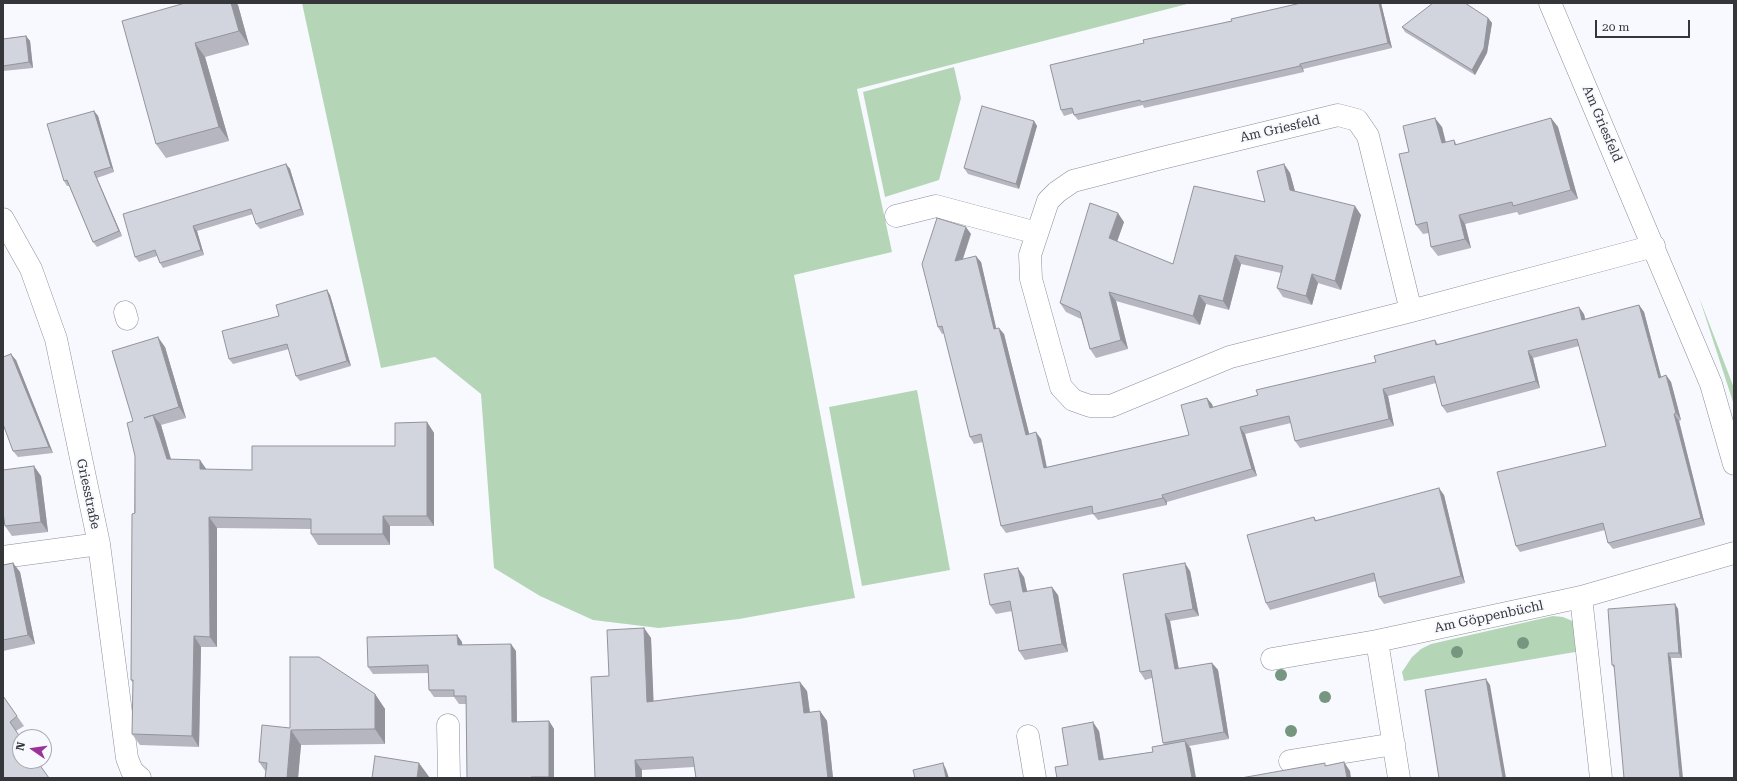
<!DOCTYPE html>
<meta charset="utf-8">
<style>
body{margin:0}
#map{position:relative;width:1737px;height:781px;overflow:hidden;background:#f7f9ff;font-family:"Roboto Serif",serif}
canvas{display:block}
.frame{position:absolute;inset:0;border:4px solid #35363a;pointer-events:none}
.north{position:absolute;left:12px;top:729px;width:40px;height:40px;box-sizing:border-box;background:#f7f9ff;border:1px solid #a9abb0;border-radius:50%;rotate:283deg;font-size:11px;font-weight:700;line-height:16px;text-align:center;color:#35363a}
.north::after{content:'';display:block;margin:auto;width:14px;height:18px;background:#9a3397;clip-path:polygon(50% 0,100% 100%,50% 72%,0 100%)}
.scale{position:absolute;left:1595px;top:20px;width:95px;height:18px;box-sizing:border-box;border:2px solid #35363a;border-top:0;padding-left:5px;font-size:12px;line-height:14px;white-space:nowrap;color:#35363a;-webkit-text-stroke:3px #f7f9ff;paint-order:stroke}
</style>
<div id="map">
<canvas width="1737" height="781"></canvas>
<div class="frame"></div>
<div class="north">N</div>
<div class="scale">20 m</div>
</div>
<script>
const c = document.querySelector('canvas').getContext('2d');
c.lineJoin = 'round';
function fill(path, color) {
  c.fillStyle = color;
  c.fill(path, 'evenodd');
}
function poly(rows) {
  const path = new Path2D();
  for (const r of rows) {
    path.moveTo(r[0], r[1]);
    for (let i = 2; i < r.length; i += 2) path.lineTo(r[i], r[i + 1]);
  }
  return path;
}
function strokePath(path, color, width, dash) {
  c.strokeStyle = color;
  c.lineWidth = width;
  c.lineCap = dash ? 'butt' : 'round';
  c.setLineDash(dash || []);
  c.stroke(path);
}
function write(font, color, halo, rows, align = 'center') {
  c.font = font + ' "Roboto Serif",serif';
  c.lineWidth = 4;
  c.setLineDash([]);
  c.textBaseline = 'middle';
  c.strokeStyle = halo;
  c.fillStyle = color;
  for (const [text, x, y, turn = 0] of rows) {
    c.save();
    c.translate(x, y);
    c.rotate((+turn || 0) * Math.PI / 180);
    c.textAlign = isNaN(turn) ? turn : align;
    if (halo) c.strokeText(text, 0, 0);
    c.fillText(text, 0, 0);
    c.restore();
  }
}
const green = poly([
 [302,3,1191,3,857,89,892,252,794,275,855,598,739,619,659,628,593,620,540,596,494,568,481,394,435,357,381,368],
 [954,67,961,98,939,180,885,197,863,92],
 [1699,297,1734,388,1734,405],
 [917,390,950,570,862,586,829,407],
 [1553,616,1563,617,1575,622,1581,651,1404,681,1402,672,1412,657,1421,649,1431,644]
]);
const minor = poly([
 [1550,3,1711,384,1734,464],
 [896,216,936,206,1037,233],
 [3,219,31,269,56,339,99,544,127,758,132,771,140,778],
 [1411,311,1368,136,1357,120,1338,115,1158,159,1073,181,1057,192,1048,201,1030,255,1031,279,1061,387,1073,400,1090,406,1111,406,1230,357,1411,311,1654,246],
 [125,312,127,319],
 [3,557,99,544],
 [1581,597,1601,778],
 [1272,659,1377,641],
 [448,725,449,778],
 [1028,736,1035,778],
 [1290,761,1394,744],
 [1399,778,1377,641,1581,597,1734,553]
]);
const trees = [
 [1523,643],
 [1457,652],
 [1281,675],
 [1325,697],
 [1291,731]
];
const wall = poly([
 [185,3,236,3,238,5,249,45,205,57,229,141,166,158,156,144],
 [1301,3,1381,3,1392,48,1303,69,1304,72,1144,108,1143,105,1078,120,1074,115,1074,113,1064,116,1061,110,1144,43],
 [1488,18,1492,23,1487,53,1475,75,1405,32,1402,27],
 [26,36,30,41,33,68,3,71,3,39],
 [94,111,98,116,114,172,97,178,122,236,97,247,93,242,69,186,67,186,64,181],
 [1551,118,1558,127,1578,199,1519,215,1517,212,1465,224,1471,248,1438,256,1431,247,1429,233,1423,234,1416,225,1409,152,1442,127,1446,142,1454,140,1457,145],
 [1034,121,1037,126,1019,189,968,174,964,168],
 [286,164,290,169,304,215,260,229,256,224,253,214,197,231,204,255,163,268,160,263,157,256,139,262,135,257],
 [1284,164,1290,173,1295,191,1361,215,1341,290,1318,283,1312,305,1283,297,1277,288,1281,273,1241,264,1229,310,1206,304,1200,325,1116,301,1128,349,1096,358,1090,349,1081,319,1066,312,1060,303,1124,222,1117,242,1173,264,1265,202],
 [971,234,963,259,981,262,996,328,1004,334,1029,434,1041,439,1047,467,1189,435,1212,404,1213,408,1376,362,1435,340,1438,344,1584,314,1585,320,1639,305,1644,312,1661,377,1666,375,1671,382,1681,420,1679,421,1705,525,1613,549,1608,543,1605,530,1520,552,1516,546,1606,446,1579,346,1533,358,1540,388,1447,413,1442,406,1436,383,1388,396,1394,426,1300,448,1295,441,1291,423,1245,434,1257,476,1167,502,1167,505,1098,520,1093,514,1006,533,1001,526,983,442,974,444,970,437,944,333,942,334,938,327],
 [327,290,330,295,351,366,300,381,296,376,289,349,233,364,229,359,279,316],
 [165,347,186,418,161,425,171,459,207,470,252,470,395,446,427,422,434,433,434,526,390,526,390,545,318,545,311,534,311,529,217,528,217,647,201,647,199,747,140,745,132,734,133,683,131,680,135,456,133,421],
 [16,360,53,453,18,457,13,451],
 [3,470,41,476,48,532,12,536,5,526,5,524,3,524],
 [1444,495,1465,583,1384,604,1379,597,1376,581,1270,610,1266,603,1314,517,1316,520],
 [13,563,20,572,35,644,3,651,3,565],
 [1190,571,1199,616,1170,621,1179,669,1212,663,1218,670,1229,739,1189,746,1191,749,1068,765,1099,731,1104,759,1153,752,1164,744,1163,743,1152,678,1145,680,1140,672,1123,574],
 [1024,577,1027,591,1058,595,1068,652,1025,660,1019,651,1012,611,996,614,990,605],
 [1675,604,1678,609,1682,658,1671,658,1614,668,1612,665],
 [644,628,651,638,653,701,807,691,810,712,820,711,827,721,833,778,696,778,694,767,642,770,595,778,609,676],
 [457,635,462,642,462,645,516,651,517,722,549,721,554,729,554,778,467,778,466,704,459,704,454,697,434,697,429,690,428,673,373,674,368,667],
 [375,694,385,709,385,744,301,745,298,778,265,778,266,772,259,762,290,728],
 [3,696,24,726,16,731,3,778]
]);
const shadedWall = poly([
 [231,3,236,3,238,5,249,45,239,31],
 [1379,3,1381,3,1392,48,1388,43],
 [1488,18,1492,23,1487,53,1475,75,1472,70],
 [26,36,30,41,33,68,29,62],
 [195,43,205,57,229,141,219,127],
 [1300,64,1303,69,1304,72,1300,66],
 [94,111,98,116,114,172,111,167],
 [1435,118,1442,127,1448,153,1442,143],
 [1551,118,1558,127,1578,199,1571,190],
 [1034,121,1037,126,1019,189,1016,184],
 [286,164,290,169,304,215,301,209],
 [1284,164,1290,173,1297,199,1290,190],
 [94,172,97,178,122,236,119,231],
 [1355,206,1361,215,1341,290,1335,281],
 [1118,213,1124,222,1115,247,1109,238],
 [1459,215,1465,224,1471,248,1465,239],
 [193,226,197,231,204,255,201,250],
 [966,227,971,234,960,267,955,261],
 [1235,255,1241,264,1229,310,1223,301],
 [976,256,981,262,998,336,994,329],
 [1312,274,1318,283,1312,305,1306,296],
 [327,290,330,295,351,366,347,361],
 [1109,292,1116,301,1128,349,1121,340],
 [1199,295,1206,304,1200,325,1193,316],
 [1639,305,1644,312,1663,384,1659,378],
 [1579,307,1584,314,1587,327,1582,320],
 [999,328,1004,334,1031,441,1026,435],
 [158,337,165,347,186,418,179,407],
 [1528,351,1533,358,1540,388,1536,381],
 [11,354,16,360,53,453,49,447],
 [1666,375,1671,382,1681,420,1676,413],
 [1383,389,1388,396,1394,426,1389,419],
 [1207,398,1212,404,1215,415,1210,408],
 [1674,414,1679,421,1705,525,1701,518],
 [153,415,161,425,174,470,167,459],
 [427,422,434,433,434,526,427,516],
 [1240,427,1245,434,1257,476,1252,469],
 [1036,432,1041,439,1048,475,1044,468],
 [200,460,207,470,200,469],
 [34,466,41,476,48,532,41,522],
 [1439,488,1444,495,1465,583,1461,576],
 [1162,495,1167,502,1167,505,1163,498],
 [383,516,390,526,390,545,383,534],
 [209,517,217,528,217,647,210,637],
 [13,563,20,572,35,644,28,635],
 [1185,563,1190,571,1199,616,1193,609],
 [1018,568,1024,577,1029,600,1023,592],
 [1052,587,1058,595,1068,652,1062,644],
 [1675,604,1678,609,1682,658,1679,653],
 [1165,614,1170,621,1180,677,1175,669],
 [644,628,651,638,654,711,647,702],
 [457,635,462,642,463,652,458,645],
 [194,636,201,647,199,747,192,736],
 [511,644,516,651,517,729,512,722],
 [1668,653,1671,658,1683,778,1680,778],
 [1212,663,1218,670,1229,739,1224,732],
 [1486,679,1490,685,1506,778,1503,778],
 [800,682,807,691,811,722,804,713],
 [375,694,385,709,385,744,375,729],
 [820,711,827,721,833,778,828,778],
 [549,721,554,729,554,778,550,778,549,777],
 [1093,722,1099,731,1105,769,1099,760],
 [291,730,301,745,298,778,287,778],
 [1185,741,1191,749,1196,778,1192,778],
 [635,760,642,770,642,778,636,778],
 [1344,762,1350,771,1351,778,1347,778],
 [419,763,430,778,417,778],
 [943,763,946,769,949,778,946,778]
]);
const building = poly([
 [185,3,231,3,239,31,195,43,219,127,156,144,122,21,185,3],
 [1301,3,1379,3,1388,43,1300,64,1300,66,1141,102,1140,100,1074,115,1072,108,1061,110,1050,65,1144,43,1143,40,1232,21,1231,19,1301,3],
 [1433,3,1465,3,1488,18,1484,48,1472,70,1402,27,1433,3],
 [26,36,29,62,3,66,3,39,26,36],
 [982,106,1034,121,1016,184,964,168,982,106],
 [94,111,111,167,94,172,119,231,93,242,67,180,64,181,47,124,94,111],
 [1435,118,1442,143,1454,140,1455,145,1551,118,1571,190,1513,206,1512,202,1459,215,1465,239,1431,247,1427,222,1416,225,1399,154,1409,152,1403,126,1435,118],
 [286,164,301,209,256,224,251,209,193,226,201,250,160,263,155,250,135,257,123,214,286,164],
 [1284,164,1290,190,1355,206,1335,281,1312,274,1306,296,1277,288,1283,266,1235,255,1223,301,1199,295,1193,316,1109,292,1121,340,1090,349,1080,312,1060,303,1090,203,1118,213,1109,238,1173,264,1194,186,1265,202,1257,171,1284,164],
 [937,218,966,227,955,261,976,256,994,329,999,328,1026,435,1036,432,1044,468,1189,435,1181,405,1207,398,1210,408,1258,395,1256,390,1376,362,1374,356,1435,340,1436,345,1579,307,1582,320,1639,305,1659,378,1666,375,1676,413,1674,414,1701,518,1608,543,1603,523,1516,546,1497,472,1606,446,1577,339,1528,351,1536,381,1442,406,1434,376,1383,389,1389,419,1295,441,1289,416,1240,427,1252,469,1162,495,1163,498,1093,514,1092,506,1001,526,981,434,970,437,942,326,938,327,922,264,937,218],
 [327,290,347,361,296,376,287,344,229,359,222,331,279,316,276,305,327,290],
 [158,337,179,407,144,418,153,415,167,459,200,460,200,469,252,470,252,446,395,446,395,423,427,422,427,516,383,516,383,534,311,534,311,519,209,517,210,637,194,636,192,736,132,734,133,680,131,680,132,514,135,513,135,456,127,423,133,421,112,351,158,337],
 [11,354,49,447,13,451,3,424,3,357,11,354],
 [34,466,41,522,5,526,3,513,3,470,34,466],
 [1439,488,1461,576,1379,597,1374,573,1266,603,1247,535,1314,517,1315,521,1439,488],
 [13,563,28,635,3,640,3,565,13,563],
 [1185,563,1193,609,1165,614,1175,669,1212,663,1224,732,1163,743,1151,670,1140,672,1123,574,1185,563],
 [1018,568,1023,592,1052,587,1062,644,1019,651,1010,601,990,605,984,574,1018,568],
 [1675,604,1679,653,1668,653,1680,778,1624,778,1614,665,1612,665,1608,609,1675,604],
 [644,628,647,702,800,682,804,713,820,711,828,778,696,778,693,757,635,760,636,778,595,778,591,677,609,676,607,630,644,628],
 [457,635,458,645,511,644,512,722,549,721,549,777,531,777,531,778,467,778,466,696,454,696,454,690,429,690,428,665,368,667,367,637,457,635],
 [290,657,319,657,375,694,375,729,291,730,287,778,265,778,267,763,259,762,262,725,290,728,290,657],
 [1486,679,1503,778,1439,778,1425,690,1486,679],
 [3,696,17,716,10,722,20,737,20,761,37,761,49,778,3,778,3,696],
 [1093,722,1099,760,1153,752,1152,747,1185,741,1192,778,1057,778,1055,767,1068,765,1062,728,1093,722],
 [375,756,419,763,417,778,372,778,375,756],
 [1344,762,1347,778,1241,778,1325,763,1325,766,1344,762],
 [943,763,946,778,915,778,913,770,943,763]
]);
const streetNames = [
 ["Am Griesfeld",1602,124,67],
 ["Am Griesfeld",1280,129,-13],
 ["Griesstraße",88,494,78],
 ["Am Göppenbüchl",1489,617,-12]
];
fill(green, '#b5d6b6');
strokePath(minor, '#8c8e97', 23);
strokePath(minor, '#fff', 22);
c.fillStyle = '#77967f';
for (const [x, y] of trees) {
  c.beginPath();
  c.arc(x, y, 6, 0, 2 * Math.PI);
  c.fill();
}
fill(wall, '#b5b6bf');
fill(shadedWall, '#93949b');
fill(building, '#d2d4de');
strokePath(building, '#93949b', 1);
write('13px', '#35363a', '#f7f9ff', streetNames);
</script>
